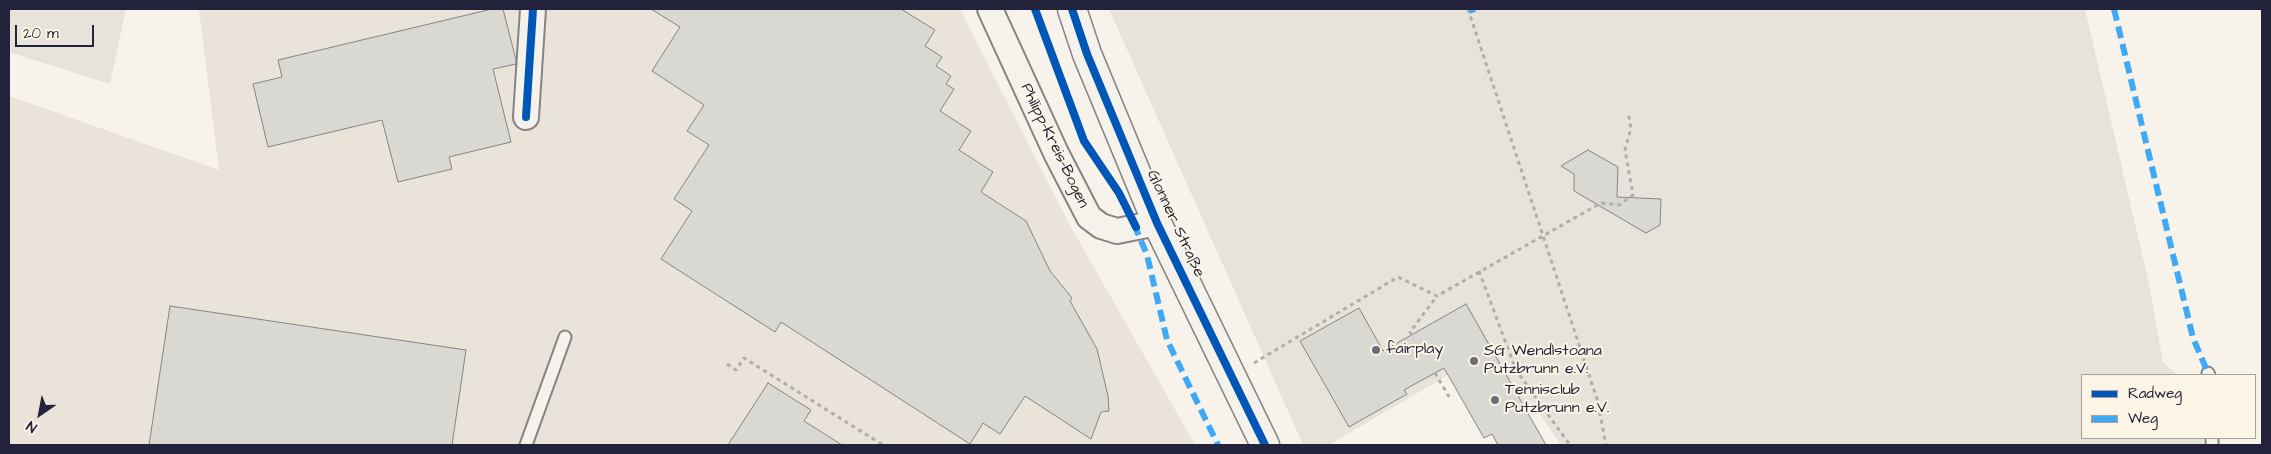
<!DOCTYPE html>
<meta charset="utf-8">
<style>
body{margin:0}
#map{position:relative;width:2271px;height:454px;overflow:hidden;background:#f7f3ea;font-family:"Architects Daughter",sans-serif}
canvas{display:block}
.frame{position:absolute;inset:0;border:10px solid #22223b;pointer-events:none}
.legend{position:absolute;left:2081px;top:374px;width:175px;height:65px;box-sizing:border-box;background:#fcf5e5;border:1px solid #a5a1a1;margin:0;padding:6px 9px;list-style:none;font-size:15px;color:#22223b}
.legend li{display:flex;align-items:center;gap:10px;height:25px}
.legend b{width:25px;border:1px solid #a5a1a1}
.north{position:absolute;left:15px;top:389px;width:50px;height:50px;-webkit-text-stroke:4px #fcf5e5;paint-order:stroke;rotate:213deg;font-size:14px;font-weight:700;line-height:20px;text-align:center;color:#22223b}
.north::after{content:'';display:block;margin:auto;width:18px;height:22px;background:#22223b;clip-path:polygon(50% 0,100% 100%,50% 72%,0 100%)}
.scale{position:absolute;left:15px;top:25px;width:79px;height:22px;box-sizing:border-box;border:2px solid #22223b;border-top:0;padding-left:6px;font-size:15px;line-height:18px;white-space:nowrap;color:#22223b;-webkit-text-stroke:4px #fcf5e5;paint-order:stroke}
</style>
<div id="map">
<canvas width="2271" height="454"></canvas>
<div class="frame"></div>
<ul class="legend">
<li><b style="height:6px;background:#0057b8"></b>Radweg</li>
<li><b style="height:6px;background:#3fa9f5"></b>Weg</li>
</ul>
<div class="north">N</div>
<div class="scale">20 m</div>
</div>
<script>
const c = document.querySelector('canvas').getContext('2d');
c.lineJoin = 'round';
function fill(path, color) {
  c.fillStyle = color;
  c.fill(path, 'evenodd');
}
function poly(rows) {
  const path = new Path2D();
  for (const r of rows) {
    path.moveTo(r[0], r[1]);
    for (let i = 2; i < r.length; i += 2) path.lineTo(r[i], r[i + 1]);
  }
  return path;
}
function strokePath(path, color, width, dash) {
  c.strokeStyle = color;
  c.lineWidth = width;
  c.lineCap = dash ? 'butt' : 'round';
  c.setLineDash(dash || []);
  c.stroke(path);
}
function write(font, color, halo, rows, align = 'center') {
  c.font = font + ' "Architects Daughter",sans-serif';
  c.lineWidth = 4;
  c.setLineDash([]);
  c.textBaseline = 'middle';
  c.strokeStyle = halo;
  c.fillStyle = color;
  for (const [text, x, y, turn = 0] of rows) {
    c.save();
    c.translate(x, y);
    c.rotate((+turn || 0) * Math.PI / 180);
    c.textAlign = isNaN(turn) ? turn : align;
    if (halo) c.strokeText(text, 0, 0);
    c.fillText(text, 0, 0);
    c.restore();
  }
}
const built = poly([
 [199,9,960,9,1066,218,1195,445,9,445,9,96,219,170]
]);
const green = poly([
 [9,9,126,9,110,84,9,52],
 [1109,9,2085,9,2149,284,2163,362,2177,375,2082,375,2082,438,2203,438,2203,445,1561,445,1536,409,1484,438,1448,375,1329,445,1303,445]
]);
const building = poly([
 [492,9,503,9,516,60,516,64,493,69,511,142,449,157,452,169,398,182,382,120,268,147,253,84,282,77,278,60,492,9],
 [651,9,901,9,935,30,925,46,942,57,936,66,951,76,946,84,954,89,940,111,971,131,959,150,993,172,981,192,1026,221,1050,271,1072,298,1070,301,1097,349,1108,396,1109,411,1101,412,1091,439,1025,396,1000,434,983,423,970,444,781,322,775,332,661,259,692,211,674,199,709,145,687,131,704,105,652,71,680,27,651,9],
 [1588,150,1618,167,1617,197,1661,199,1660,225,1646,233,1574,191,1574,174,1561,166,1588,150],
 [1466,304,1546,445,1498,445,1492,434,1484,438,1444,368,1404,390,1407,394,1349,427,1300,341,1359,308,1383,351,1466,304],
 [170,306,466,350,452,445,149,445,170,306],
 [768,383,811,410,804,421,842,445,728,445,768,383]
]);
const path = poly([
 [1468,9,1597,399,1606,445],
 [1479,271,1516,370,1570,445],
 [1412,335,1410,332,1437,296],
 [1254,363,1398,277,1437,296,1601,203,1619,205,1633,195,1625,150,1631,128,1628,112],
 [727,364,736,370,744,358,883,445],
 [1435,373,1451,400]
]);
const service = poly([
 [2208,373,2209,375],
 [2212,438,2212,445],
 [526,445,565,337]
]);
const minor = poly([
 [990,9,1056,153,1089,217,1101,226,1117,231,1157,223],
 [526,117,533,9]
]);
const tertiary = poly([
 [1072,9,1087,54,1157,223,1265,445]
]);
const quiet = poly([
 [2114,9,2193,338,2208,373],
 [1469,11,1475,9],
 [1134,224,1147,255,1167,340,1218,445]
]);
const cycleway = poly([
 [1035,9,1084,141,1119,193,1136,227],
 [1072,9,1087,54,1157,223,1265,445],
 [526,117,533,9]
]);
const markers = [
 [1376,350,5,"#6d6b78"],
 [1474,361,5,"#6d6b78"],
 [1495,400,5,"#6d6b78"]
];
const streetNames = [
 ["Philipp-Kreis-Bogen",1054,146,64],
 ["Glonner Straße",1175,224,65]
];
const poiNames = [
 ["fairplay",1386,350],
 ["SG Wendlstoana",1484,352],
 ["Putzbrunn e.V.",1484,370],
 ["Tennisclub",1505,391],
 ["Putzbrunn e.V.",1505,409]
];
fill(built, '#e9e3d9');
fill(green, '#e8e3da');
fill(building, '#dad8d2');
strokePath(building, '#868485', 1);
strokePath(service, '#868485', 15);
strokePath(minor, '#868485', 28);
strokePath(tertiary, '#868485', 31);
strokePath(path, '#b0aead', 3, [4, 4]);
strokePath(service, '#f5f2ec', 11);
strokePath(minor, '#f5f2ec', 24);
strokePath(tertiary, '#f5f2ec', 28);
strokePath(quiet, '#3fa9f5', 6, [12, 6]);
strokePath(cycleway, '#0057b8', 8);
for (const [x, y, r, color] of markers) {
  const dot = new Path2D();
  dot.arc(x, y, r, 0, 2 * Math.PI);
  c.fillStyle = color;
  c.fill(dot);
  strokePath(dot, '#fcf5e5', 2);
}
write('16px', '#22223b', '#fcf5e5', streetNames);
write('16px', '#22223b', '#fcf5e5', poiNames, 'left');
</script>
